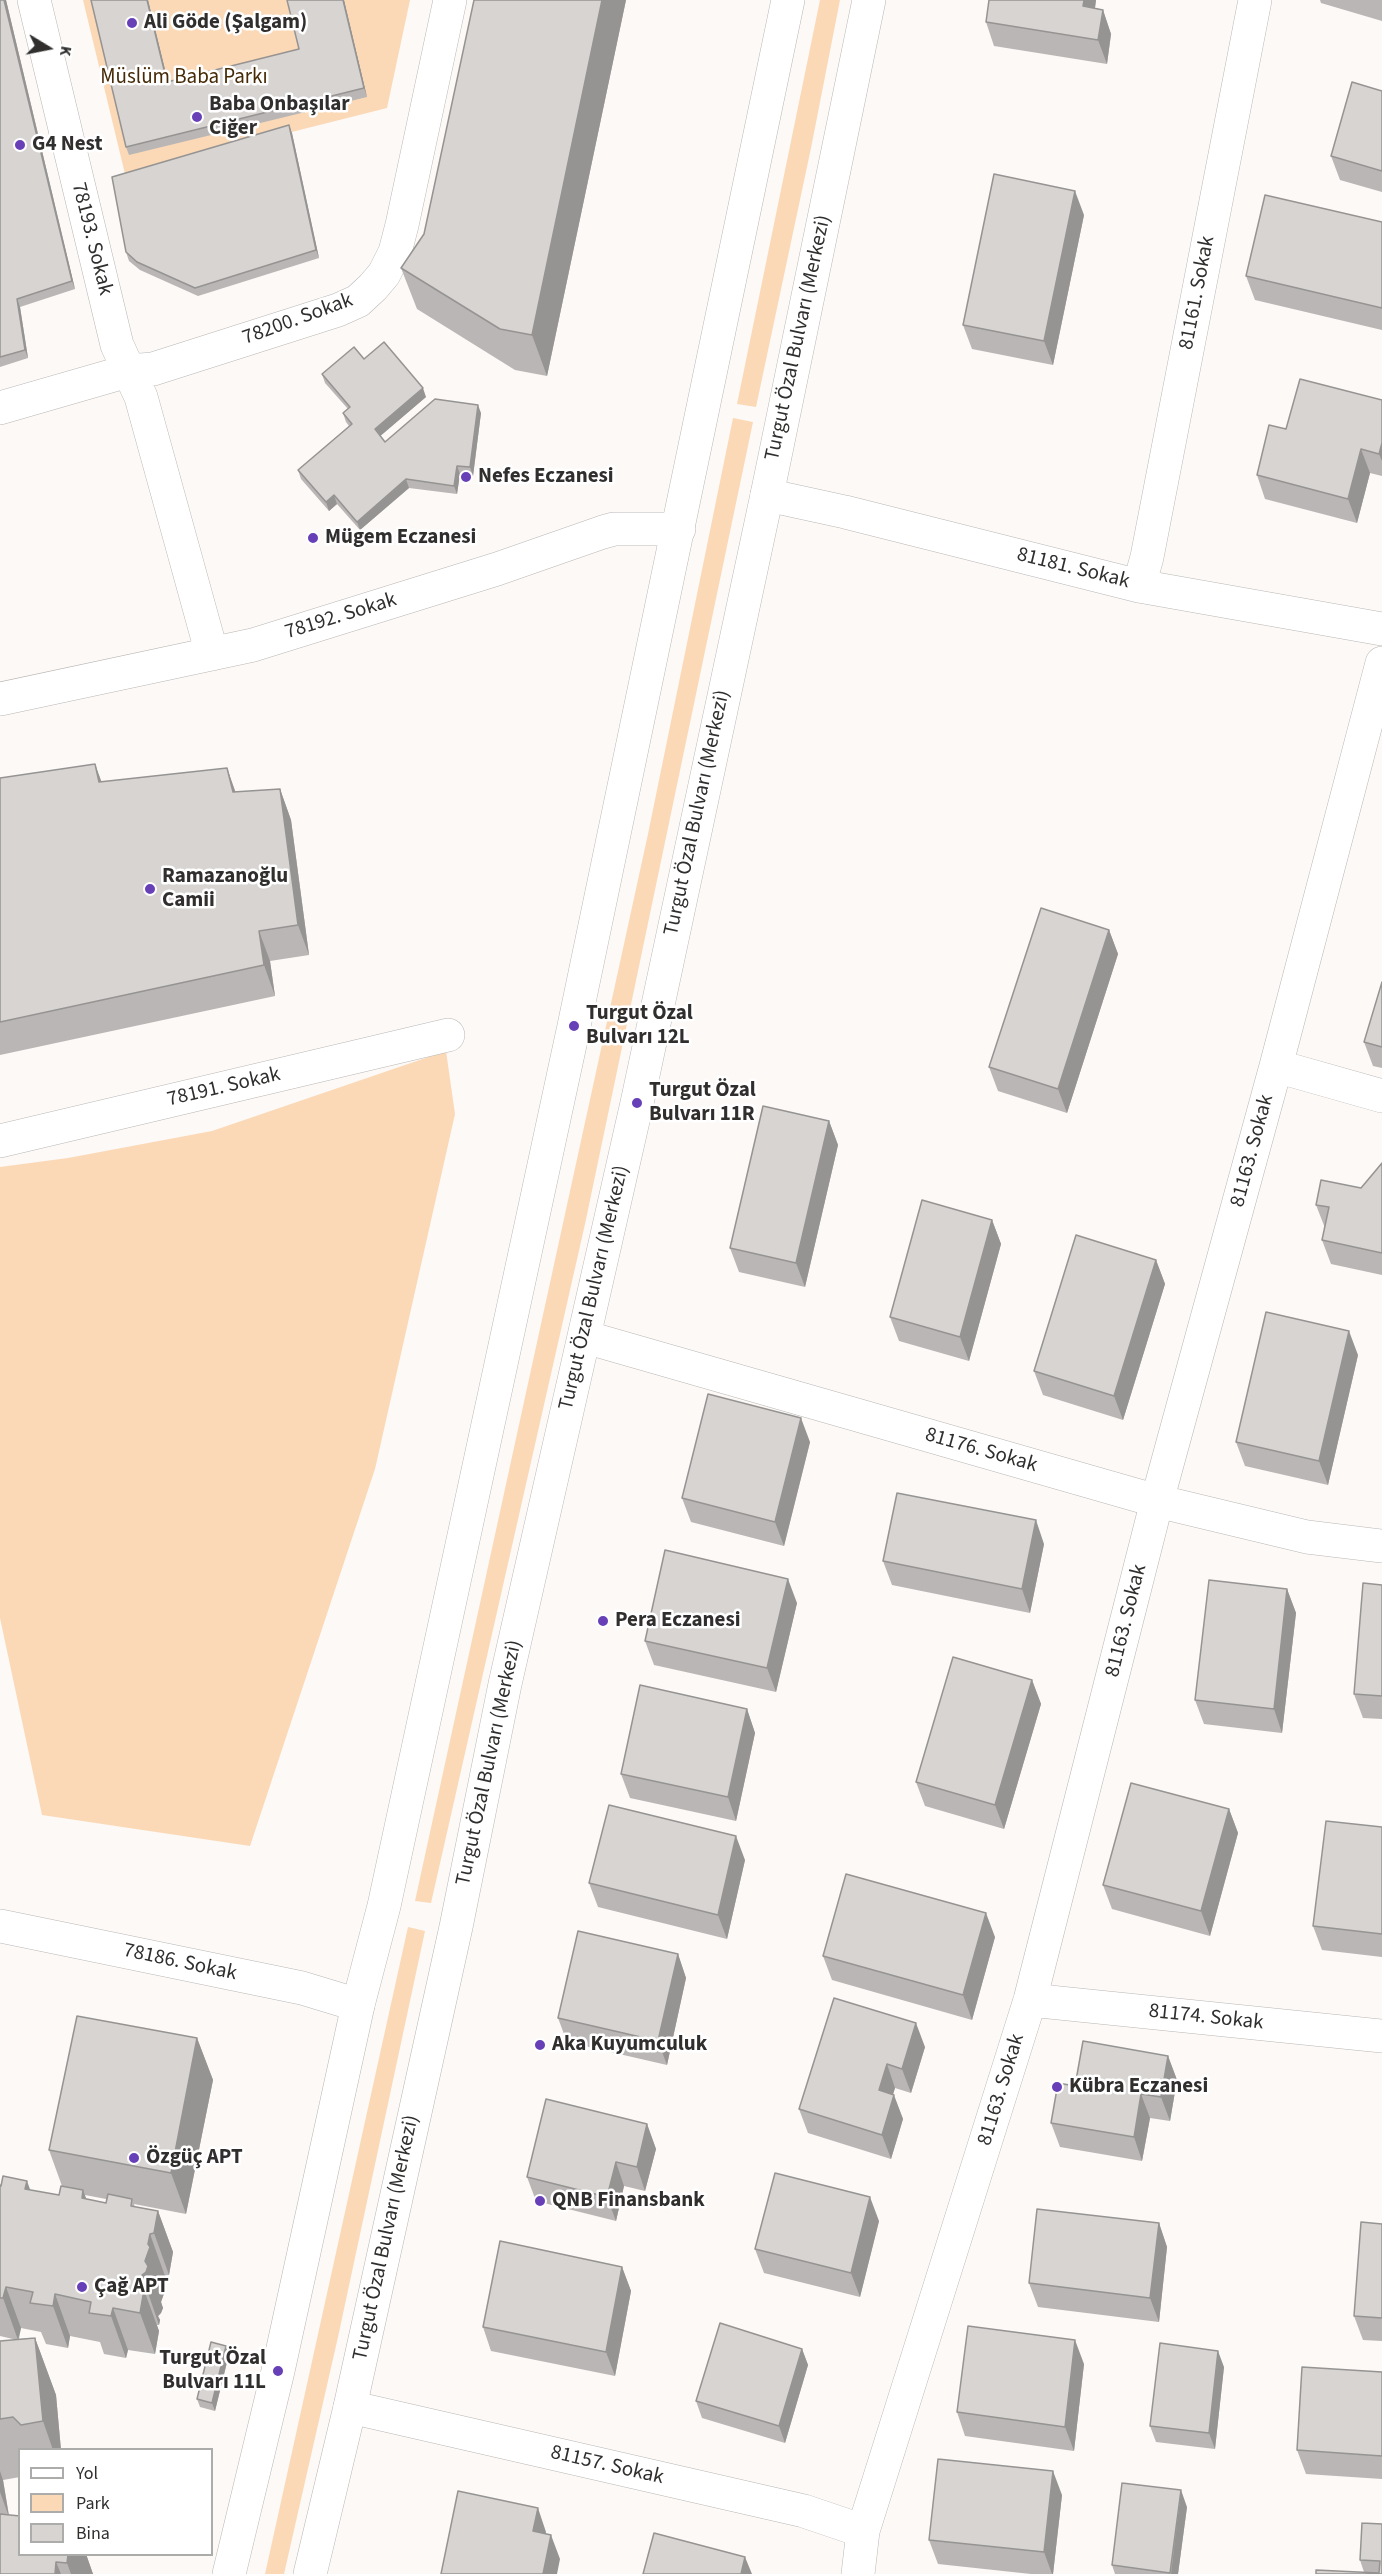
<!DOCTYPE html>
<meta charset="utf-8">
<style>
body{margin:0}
#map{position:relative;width:1382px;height:2574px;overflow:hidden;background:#fcf9f7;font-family:"Source Sans 3",sans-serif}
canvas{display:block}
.legend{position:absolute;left:18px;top:2448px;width:195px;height:108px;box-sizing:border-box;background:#fff;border:2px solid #acacab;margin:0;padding:8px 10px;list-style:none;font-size:18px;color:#302f2e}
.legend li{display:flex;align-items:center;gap:12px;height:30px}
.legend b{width:30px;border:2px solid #acacab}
.north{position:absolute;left:18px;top:18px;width:60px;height:60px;-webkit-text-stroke:4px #fff;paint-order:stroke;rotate:100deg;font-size:16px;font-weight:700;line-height:24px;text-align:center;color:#302f2e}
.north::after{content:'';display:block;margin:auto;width:21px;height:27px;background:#302f2e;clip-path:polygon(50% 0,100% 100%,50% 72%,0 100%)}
</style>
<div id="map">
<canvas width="1382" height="2574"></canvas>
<ul class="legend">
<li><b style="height:8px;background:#fff"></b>Yol</li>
<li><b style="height:16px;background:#fbd9b6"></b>Park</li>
<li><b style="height:16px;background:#d7d4d2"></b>Bina</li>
</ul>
<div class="north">K</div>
</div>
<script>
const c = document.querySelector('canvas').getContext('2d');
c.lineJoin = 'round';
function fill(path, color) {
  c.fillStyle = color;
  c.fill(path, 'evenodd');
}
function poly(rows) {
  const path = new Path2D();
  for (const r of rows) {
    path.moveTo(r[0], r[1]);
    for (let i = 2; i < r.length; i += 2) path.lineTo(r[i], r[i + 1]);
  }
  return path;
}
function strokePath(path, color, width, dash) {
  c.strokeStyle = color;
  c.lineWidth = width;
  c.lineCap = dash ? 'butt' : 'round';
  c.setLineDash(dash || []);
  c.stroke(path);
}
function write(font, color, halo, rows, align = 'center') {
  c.font = font + ' "Source Sans 3",sans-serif';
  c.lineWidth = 5;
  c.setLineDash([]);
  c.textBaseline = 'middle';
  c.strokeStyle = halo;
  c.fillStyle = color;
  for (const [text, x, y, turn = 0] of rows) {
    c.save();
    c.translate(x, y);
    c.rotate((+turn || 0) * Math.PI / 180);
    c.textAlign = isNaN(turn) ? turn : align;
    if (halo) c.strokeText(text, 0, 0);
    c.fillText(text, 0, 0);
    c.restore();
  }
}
const green = poly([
 [83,0,410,0,387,108,125,174],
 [820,0,840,0,811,148,756,407,737,404],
 [733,418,753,422,585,1224,431,1903,415,1901,648,834],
 [446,1051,455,1114,375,1469,250,1846,42,1815,0,1618,0,1167,68,1158,212,1131],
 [408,1927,425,1931,338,2337,284,2574,265,2574]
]);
const street = poly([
 [34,0,117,345,141,397,212,654],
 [0,408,128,371,153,369,338,310,358,301,373,287,384,274,395,252,402,225,450,0],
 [767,495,845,512,1139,586,1382,629],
 [1139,586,1147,557,1255,0],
 [0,699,253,645,497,569,603,532,614,529,679,529],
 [1276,1066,1382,1096],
 [0,1141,448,1035],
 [585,1337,1157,1501,1307,1537,1382,1546],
 [1030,2000,1382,2036],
 [350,2407,804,2511,863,2531],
 [858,2574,863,2531,1030,2000,1157,1501,1276,1066,1382,663]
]);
const secondary = poly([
 [0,1926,302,1988,358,2005]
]);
const primary = poly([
 [229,2574,278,2371,358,2005,384,1906,574,1026,788,0],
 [310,2574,350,2407,456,1927,505,1684,637,1103,767,495,869,0]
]);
const wall = poly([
 [0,0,6,0,75,289,20,307,28,358,0,367],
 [91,0,148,0,168,82,299,49,344,0,367,97,129,155,126,147],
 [474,0,626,0,547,376,515,370,417,309,401,268,424,234],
 [989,0,1096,0,1095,8,1103,10,1111,34,1107,64,994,46,986,22],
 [1320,0,1382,0,1382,21,1321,3],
 [1382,91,1382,192,1340,180,1331,156],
 [292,133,319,258,198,296,140,270,129,261,126,252],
 [1084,215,1053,365,972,349,963,325],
 [1382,222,1382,330,1255,300,1246,276],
 [364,359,426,397,380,436,385,442,481,413,473,476,460,474,457,494,409,488,360,530,337,504,329,511,301,479,298,470,349,426,346,422,343,413,348,409,325,383,322,374],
 [1382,400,1382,476,1370,473,1357,523,1265,499,1257,475,1286,429],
 [95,764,101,782,227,768,235,792,280,789,291,820,309,955,270,961,275,996,0,1055,0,778],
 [1109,930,1118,954,1067,1113,998,1091,989,1067],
 [1382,982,1382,1068,1373,1066,1364,1042],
 [829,1121,838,1145,805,1287,739,1272,730,1248],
 [1382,1163,1382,1275,1331,1264,1322,1240,1325,1228,1316,1205,1361,1188],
 [992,1220,1001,1244,969,1361,899,1341,890,1317],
 [1156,1260,1165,1284,1123,1420,1043,1395,1034,1371],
 [1358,1355,1328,1485,1245,1466,1236,1442],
 [810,1442,784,1546,691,1522,682,1498],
 [1044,1544,1030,1613,892,1585,883,1561],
 [1382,1585,1382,1719,1363,1718,1354,1694],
 [1287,1589,1296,1613,1282,1733,1204,1724,1195,1700],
 [797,1603,776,1692,654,1665,645,1641],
 [1032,1680,1041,1704,1004,1829,925,1806,916,1782],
 [747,1709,755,1733,736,1821,630,1798,621,1774],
 [1229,1809,1238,1833,1210,1936,1112,1909,1103,1885],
 [1382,1827,1382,1957,1322,1950,1313,1926],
 [745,1860,727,1939,598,1907,589,1883],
 [995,1937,972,2020,832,1980,823,1956],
 [678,1954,686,1978,667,2065,567,2042,558,2018],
 [834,1998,925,2047,911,2093,895,2088,893,2094,903,2119,891,2159,808,2133,799,2109],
 [197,2038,213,2080,186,2214,134,2204,135,2207,158,2211,173,2252,169,2275,165,2276,163,2283,166,2288,161,2302,163,2308,161,2313,158,2316,160,2320,159,2325,157,2325,159,2331,155,2354,128,2350,126,2358,104,2354,100,2342,70,2336,68,2348,46,2344,41,2332,21,2328,19,2339,35,2338,56,2395,61,2450,20,2450,20,2477,3,2480,9,2515,86,2554,93,2574,0,2574,0,2341,17,2340,0,2336,0,2185,59,2195,62,2186,49,2150],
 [85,2195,106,2199,106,2203,86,2199],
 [1168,2056,1177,2080,1170,2121,1150,2118,1142,2161,1060,2147,1051,2123,1075,2086],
 [647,2124,656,2149,645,2191,624,2186,616,2221,536,2201,527,2177],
 [879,2221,860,2297,764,2273,755,2249],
 [1159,2223,1167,2247,1159,2322,1038,2307,1029,2283],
 [1382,2224,1382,2341,1363,2340,1354,2316],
 [622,2267,631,2291,615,2376,491,2351,483,2327],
 [802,2349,808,2365,785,2443,702,2418,696,2401],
 [229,2354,215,2411,200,2407,197,2399],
 [1084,2364,1074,2451,965,2436,957,2412],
 [1224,2367,1215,2449,1156,2442,1150,2426],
 [1382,2372,1382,2479,1306,2474,1297,2450],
 [1062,2495,1053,2574,1031,2574,938,2564,929,2540],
 [1187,2507,1178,2574,1115,2574,1112,2565],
 [1382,2524,1382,2574,1364,2572,1360,2560]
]);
const shadedWall = poly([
 [4,0,6,0,75,289,72,281],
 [147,0,148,0,170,90,167,82],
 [343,0,344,0,367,97,364,88],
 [602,0,626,0,547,376,532,335],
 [1084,0,1096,0,1092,30,1083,6],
 [1103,10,1111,34,1107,64,1098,40],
 [289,125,292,133,319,258,316,250],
 [1075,191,1084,215,1053,365,1044,341],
 [17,299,20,307,28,358,25,350],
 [423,388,426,397,378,438,375,429],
 [478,405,481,413,473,476,470,467],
 [1382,443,1382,461,1379,454],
 [1361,449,1370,473,1357,523,1348,499],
 [457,466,460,474,457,494,454,486],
 [406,479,409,488,360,530,357,522],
 [334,495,337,504,329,511,326,502],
 [95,764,106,794,99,782],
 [227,768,238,799,233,792],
 [280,789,291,820,309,955,298,925],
 [1109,930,1118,954,1067,1113,1058,1089],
 [259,931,270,961,275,996,264,965],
 [829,1121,838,1145,805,1287,796,1263],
 [992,1220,1001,1244,969,1361,960,1337],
 [1156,1260,1165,1284,1123,1420,1114,1396],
 [1349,1331,1358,1355,1328,1485,1319,1461],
 [801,1418,810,1442,784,1546,775,1522],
 [1036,1520,1044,1544,1030,1613,1022,1589],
 [788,1579,797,1603,776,1692,767,1668],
 [1287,1589,1296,1613,1282,1733,1274,1709],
 [1032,1680,1041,1704,1004,1829,995,1805],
 [747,1709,755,1733,736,1821,728,1797],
 [1229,1809,1238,1833,1210,1936,1201,1911],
 [736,1836,745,1860,727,1939,718,1915],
 [986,1913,995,1937,972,2020,963,1995],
 [678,1954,686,1978,667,2065,658,2041],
 [916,2023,925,2047,911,2093,902,2069],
 [197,2038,213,2080,186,2214,171,2173],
 [1168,2056,1177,2080,1170,2121,1161,2097],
 [887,2064,895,2088,887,2114,879,2090],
 [1141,2094,1150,2118,1142,2161,1134,2137],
 [894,2095,903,2119,891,2159,882,2135],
 [647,2124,656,2149,645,2191,637,2167],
 [616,2162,624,2186,616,2221,607,2197],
 [27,2181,42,2222,25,2189],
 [83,2190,98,2231,82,2198],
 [870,2197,879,2221,860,2297,851,2273],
 [158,2211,173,2252,169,2275,154,2233],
 [1159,2223,1167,2247,1159,2322,1150,2298],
 [150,2234,165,2276,163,2283,166,2288,161,2302,163,2308,161,2313,158,2316,160,2320,159,2325,142,2275],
 [622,2267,631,2291,615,2376,606,2352],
 [6,2287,21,2328,18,2340,3,2298],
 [144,2290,159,2331,155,2354,140,2313],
 [55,2294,70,2336,68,2348,53,2306],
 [113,2308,128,2350,126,2358,111,2316],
 [35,2338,56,2395,61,2450,53,2450,43,2421],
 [1075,2340,1084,2364,1074,2451,1065,2427],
 [226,2346,229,2354,215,2411,212,2403],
 [802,2349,808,2365,785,2443,779,2426],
 [1218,2351,1224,2367,1215,2449,1209,2433],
 [0,2471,3,2480,9,2517,0,2492],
 [1053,2471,1062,2495,1053,2574,1052,2574,1044,2552],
 [1181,2490,1187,2507,1178,2574,1171,2574],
 [538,2508,546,2532,542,2555,533,2531],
 [551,2535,560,2559,557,2574,543,2574],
 [68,2554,86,2554,93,2574,71,2574,67,2563],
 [745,2557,752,2574,741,2574],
 [56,2562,61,2574,55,2574]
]);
const building = poly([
 [0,0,4,0,72,281,17,299,25,350,0,357,0,0],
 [91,0,147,0,167,82,299,49,287,0,343,0,364,88,126,147,91,0],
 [474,0,602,0,532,335,500,329,401,268,424,234,474,0],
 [989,0,1084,0,1083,6,1103,10,1098,40,986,22,989,0],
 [1352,82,1382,91,1382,171,1331,156,1352,82],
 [289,125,316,250,195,288,137,262,126,252,112,177,289,125],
 [994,174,1075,191,1044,341,963,325,994,174],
 [1265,195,1382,222,1382,308,1246,276,1265,195],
 [384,342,423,388,375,429,385,442,435,399,478,405,470,467,457,466,454,486,406,479,357,522,334,495,326,502,298,470,352,424,343,413,350,407,322,374,354,347,364,359,384,342],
 [1300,379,1382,400,1382,443,1379,454,1361,449,1348,499,1257,475,1269,425,1286,429,1300,379],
 [95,764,99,782,227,768,233,792,280,789,298,925,259,931,264,965,0,1022,0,778,95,764],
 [1041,908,1109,930,1058,1089,989,1067,1041,908],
 [1382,982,1382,1047,1364,1042,1382,982],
 [763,1106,829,1121,796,1263,730,1248,763,1106],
 [1382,1163,1382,1253,1322,1240,1329,1207,1316,1205,1321,1180,1361,1188,1382,1163],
 [922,1200,992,1220,960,1337,890,1317,922,1200],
 [1076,1235,1156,1260,1114,1396,1034,1371,1076,1235],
 [1266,1312,1349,1331,1319,1461,1236,1442,1266,1312],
 [708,1394,801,1418,775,1522,682,1498,708,1394],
 [897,1493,1036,1520,1022,1589,883,1561,897,1493],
 [665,1550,788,1579,767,1668,645,1641,665,1550],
 [1209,1580,1287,1589,1274,1709,1195,1700,1209,1580],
 [1363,1583,1382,1585,1382,1696,1354,1694,1363,1583],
 [953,1657,1032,1680,995,1805,916,1782,953,1657],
 [640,1685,747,1709,728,1797,621,1774,640,1685],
 [1131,1783,1229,1809,1201,1911,1103,1885,1131,1783],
 [609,1805,736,1836,718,1915,589,1883,609,1805],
 [1326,1821,1382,1827,1382,1934,1313,1926,1326,1821],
 [846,1874,986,1913,963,1995,823,1956,846,1874],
 [578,1931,678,1954,658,2041,558,2018,578,1931],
 [834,1998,916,2023,902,2069,887,2064,879,2090,894,2095,882,2135,799,2109,834,1998],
 [77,2016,197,2038,171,2173,49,2150,77,2016],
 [1083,2041,1168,2056,1161,2097,1141,2094,1134,2137,1051,2123,1058,2083,1075,2086,1083,2041],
 [546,2099,647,2124,637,2167,616,2162,607,2197,527,2177,546,2099],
 [775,2173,870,2197,851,2273,755,2249,775,2173],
 [3,2176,27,2181,25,2189,59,2195,61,2186,83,2190,82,2198,106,2203,108,2194,132,2199,131,2206,158,2211,154,2233,150,2234,148,2244,150,2247,145,2261,148,2266,146,2272,142,2275,145,2279,144,2283,141,2284,144,2290,140,2313,113,2308,111,2316,89,2313,91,2302,55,2294,53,2306,30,2303,33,2292,6,2287,3,2298,0,2298,0,2185,1,2186,3,2176],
 [1037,2209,1159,2223,1150,2298,1029,2283,1037,2209],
 [1361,2222,1382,2224,1382,2318,1354,2316,1361,2222],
 [500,2241,622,2267,606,2352,483,2327,500,2241],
 [720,2323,802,2349,779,2426,696,2401,720,2323],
 [968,2326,1075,2340,1065,2427,957,2412,968,2326],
 [35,2338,43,2421,21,2425,13,2417,0,2419,0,2341,35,2338],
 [211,2342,226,2346,212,2403,197,2399,211,2342],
 [1160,2343,1218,2351,1209,2433,1150,2426,1160,2343],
 [1302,2367,1382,2372,1382,2456,1297,2450,1302,2367],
 [938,2459,1053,2471,1044,2552,929,2540,938,2459],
 [1122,2483,1181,2490,1170,2573,1112,2565,1122,2483],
 [458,2491,538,2508,533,2531,551,2535,543,2574,441,2574,458,2491],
 [0,2514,20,2516,20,2554,68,2554,67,2563,56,2562,55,2574,0,2574,0,2514],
 [1362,2523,1382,2524,1382,2574,1316,2574,1316,2570,1379,2573,1380,2561,1360,2560,1362,2523],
 [654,2533,745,2557,741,2574,643,2574,654,2533]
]);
const markers = [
 [132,23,6,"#673fb7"],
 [197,117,6,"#673fb7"],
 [20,145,6,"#673fb7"],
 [466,477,6,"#673fb7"],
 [313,538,6,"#673fb7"],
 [150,889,6,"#673fb7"],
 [574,1026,6,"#673fb7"],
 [637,1103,6,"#673fb7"],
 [603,1621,6,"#673fb7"],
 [540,2045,6,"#673fb7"],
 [1057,2087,6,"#673fb7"],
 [134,2158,6,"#673fb7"],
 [540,2201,6,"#673fb7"],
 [82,2287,6,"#673fb7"],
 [278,2371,6,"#673fb7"]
];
const poiNames = [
 ["Ali Göde (Şalgam)",144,23],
 ["Baba Onbaşılar",209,105],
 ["Ciğer",209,129],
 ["G4 Nest",32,145],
 ["Nefes Eczanesi",478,477],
 ["Mügem Eczanesi",325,538],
 ["Ramazanoğlu",162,877],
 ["Camii",162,901],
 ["Turgut Özal",586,1014],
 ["Bulvarı 12L",586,1038],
 ["Turgut Özal",649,1091],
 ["Bulvarı 11R",649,1115],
 ["Pera Eczanesi",615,1621],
 ["Aka Kuyumculuk",552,2045],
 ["Kübra Eczanesi",1069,2087],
 ["Özgüç APT",146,2158],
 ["QNB Finansbank",552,2201],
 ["Çağ APT",94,2287],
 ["Turgut Özal",266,2359,"right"],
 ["Bulvarı 11L",266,2383,"right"]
];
const parkNames = [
 ["Müslüm Baba Parkı",184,78]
];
const streetNames = [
 ["78193. Sokak",91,239,76],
 ["81161. Sokak",1198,293,-79],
 ["78200. Sokak",298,320,-20],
 ["Turgut Özal Bulvarı (Merkezi)",799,338,-78],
 ["81181. Sokak",1073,569,14],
 ["78192. Sokak",341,617,-17],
 ["Turgut Özal Bulvarı (Merkezi)",698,813,-78],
 ["78191. Sokak",224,1088,-13],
 ["81163. Sokak",1253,1151,-75],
 ["Turgut Özal Bulvarı (Merkezi)",595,1288,-77],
 ["81176. Sokak",981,1451,16],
 ["81163. Sokak",1127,1621,-76],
 ["Turgut Özal Bulvarı (Merkezi)",490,1763,-78],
 ["78186. Sokak",180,1963,12],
 ["81174. Sokak",1206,2018,6],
 ["81163. Sokak",1002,2090,-73],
 ["Turgut Özal Bulvarı (Merkezi)",387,2238,-78],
 ["81157. Sokak",607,2466,13]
];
fill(green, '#fbd9b6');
strokePath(street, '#bab7b5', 34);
strokePath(secondary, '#bab7b5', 34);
strokePath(primary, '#bab7b5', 34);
strokePath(street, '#fff', 33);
strokePath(secondary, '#fff', 33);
strokePath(primary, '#fff', 33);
fill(wall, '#b9b6b5');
fill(shadedWall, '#969493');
fill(building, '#d7d4d2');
strokePath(building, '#969493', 1.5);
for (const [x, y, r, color] of markers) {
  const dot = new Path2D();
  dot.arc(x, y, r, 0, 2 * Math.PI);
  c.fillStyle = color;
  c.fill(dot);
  strokePath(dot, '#fff', 2);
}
write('bold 21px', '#302f2e', '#fff', poiNames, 'left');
write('21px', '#462a06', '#fff', parkNames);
write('21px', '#302f2e', '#fff', streetNames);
</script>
